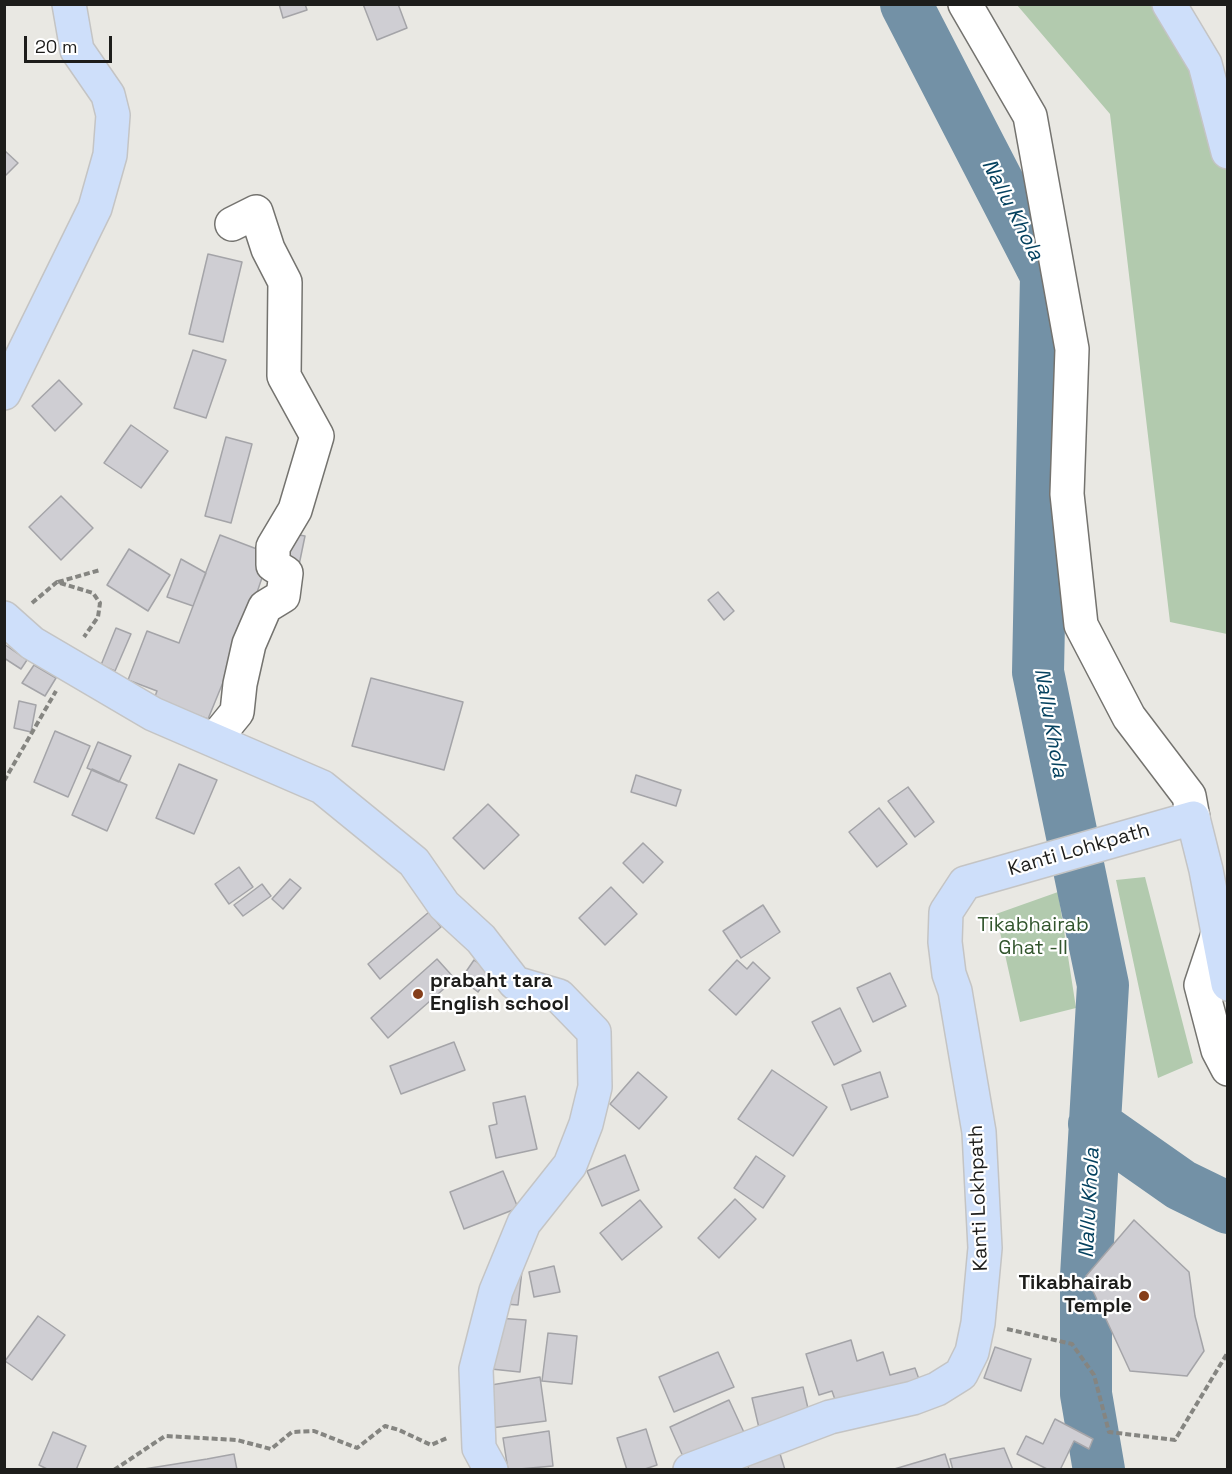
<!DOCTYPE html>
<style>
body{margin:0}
#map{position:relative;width:1232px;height:1474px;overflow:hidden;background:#e9e8e3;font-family:"Space Grotesk",sans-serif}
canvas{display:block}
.frame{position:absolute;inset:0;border:6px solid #1d1d1b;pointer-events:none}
.scale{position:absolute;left:24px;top:36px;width:88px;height:27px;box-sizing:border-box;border:3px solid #1d1d1b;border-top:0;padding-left:8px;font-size:18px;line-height:21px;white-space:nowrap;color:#1d1d1b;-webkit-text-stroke:4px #fff;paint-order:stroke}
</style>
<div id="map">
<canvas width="1232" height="1474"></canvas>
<div class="frame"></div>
<div class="scale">20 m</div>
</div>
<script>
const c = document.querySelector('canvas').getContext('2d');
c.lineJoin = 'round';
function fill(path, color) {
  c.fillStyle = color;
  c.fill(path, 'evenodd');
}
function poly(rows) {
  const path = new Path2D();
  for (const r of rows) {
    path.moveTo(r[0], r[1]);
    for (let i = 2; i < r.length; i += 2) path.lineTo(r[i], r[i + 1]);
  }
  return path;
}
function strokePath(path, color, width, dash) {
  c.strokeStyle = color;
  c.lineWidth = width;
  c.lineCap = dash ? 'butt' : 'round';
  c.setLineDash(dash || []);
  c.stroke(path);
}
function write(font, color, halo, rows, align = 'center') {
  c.font = font + ' "Space Grotesk",sans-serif';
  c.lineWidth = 4.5;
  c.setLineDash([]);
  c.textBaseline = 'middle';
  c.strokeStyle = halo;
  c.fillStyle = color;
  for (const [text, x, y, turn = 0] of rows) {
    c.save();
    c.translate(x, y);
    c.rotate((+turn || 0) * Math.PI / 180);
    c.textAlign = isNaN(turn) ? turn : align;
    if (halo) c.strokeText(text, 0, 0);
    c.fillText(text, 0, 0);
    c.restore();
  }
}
const green = poly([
 [1017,5,1166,5,1227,105,1227,634,1170,622,1110,114],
 [1145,877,1193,1063,1158,1078,1116,880],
 [1058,892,1076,1008,1020,1022,996,914]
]);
const river = poly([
 [906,4,1046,275,1038,672,1103,985,1086,1276,1086,1394,1099,1470],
 [1094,1124,1181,1185,1228,1208]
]);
const building = poly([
 [279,4,305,4,307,10,283,18,279,4],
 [363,4,398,4,407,28,377,40,363,4],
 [4,150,18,163,4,177,4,150],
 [208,254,242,262,223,342,189,334,208,254],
 [193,350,226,360,206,418,174,408,193,350],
 [59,380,82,404,55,431,32,406,59,380],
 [131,425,168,451,141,488,104,463,131,425],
 [226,437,252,444,231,523,205,516,226,437],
 [61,496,93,528,61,560,29,527,61,496],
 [288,533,305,536,299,565,282,562,288,533],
 [220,535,270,554,244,631,208,719,154,699,157,691,128,680,147,631,179,643,220,535],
 [129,549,170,575,148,611,107,585,129,549],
 [181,559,206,573,193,606,167,597,181,559],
 [718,592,734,611,724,620,708,600,718,592],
 [116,628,131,634,115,671,101,665,116,628],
 [4,644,27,660,21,669,4,658,4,644],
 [34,665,56,678,45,696,22,683,34,665],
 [371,678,463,702,444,770,352,746,371,678],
 [19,701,36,705,31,732,14,728,19,701],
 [55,731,90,746,68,797,34,782,55,731],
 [98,742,131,756,119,782,87,768,98,742],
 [179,764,217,780,194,834,156,818,179,764],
 [92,769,127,785,107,831,72,815,92,769],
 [636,775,681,790,676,806,631,792,636,775],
 [908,787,934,822,915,837,888,801,908,787],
 [488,804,519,835,484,869,453,838,488,804],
 [879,808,907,844,877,867,849,832,879,808],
 [643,843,663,862,643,883,623,863,643,843],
 [239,867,253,887,229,904,215,884,239,867],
 [290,879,301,888,283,909,272,899,290,879],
 [262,884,271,896,243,916,234,905,262,884],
 [611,887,637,914,605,945,579,918,611,887],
 [763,905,780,932,741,958,723,931,763,905],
 [429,912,441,927,380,979,368,964,429,912],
 [437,959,455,979,388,1038,371,1018,437,959],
 [474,960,492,971,478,992,461,979,474,960],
 [737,960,747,969,753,962,770,978,736,1015,709,990,737,960],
 [890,973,906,1006,873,1022,857,988,890,973],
 [840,1008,861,1051,834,1065,812,1022,840,1008],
 [454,1042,465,1070,401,1094,390,1066,454,1042],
 [772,1070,827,1107,793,1156,738,1119,772,1070],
 [638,1072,667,1097,639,1129,610,1104,638,1072],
 [880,1072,888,1097,851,1110,842,1085,880,1072],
 [525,1096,537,1149,496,1158,489,1126,497,1124,493,1103,525,1096],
 [625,1155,639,1190,602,1206,587,1171,625,1155],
 [756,1156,785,1176,763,1208,734,1188,756,1156],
 [503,1171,518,1208,464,1229,450,1192,503,1171],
 [735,1199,756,1219,719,1258,698,1238,735,1199],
 [640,1200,662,1227,622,1260,600,1233,640,1200],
 [1134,1220,1189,1272,1195,1316,1204,1351,1187,1376,1130,1371,1086,1276,1134,1220],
 [554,1266,560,1292,534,1297,529,1272,554,1266],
 [522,1271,518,1305,505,1304,522,1271],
 [38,1316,65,1335,32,1380,5,1361,38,1316],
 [497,1318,526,1320,520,1372,491,1369,497,1318],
 [548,1333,577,1336,572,1384,542,1381,548,1333],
 [851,1340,857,1361,883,1352,890,1375,915,1368,921,1385,839,1411,832,1391,819,1395,806,1354,851,1340],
 [995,1347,1031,1359,1021,1391,984,1378,995,1347],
 [718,1352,734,1387,674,1412,659,1377,718,1352],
 [540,1377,546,1421,491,1428,485,1386,540,1377],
 [803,1387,810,1417,759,1428,752,1398,803,1387],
 [729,1400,748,1441,688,1468,670,1427,729,1400],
 [1055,1419,1093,1439,1089,1449,1074,1441,1060,1470,1049,1470,1017,1454,1026,1436,1043,1444,1055,1419],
 [646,1429,657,1465,642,1470,627,1470,617,1438,646,1429],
 [549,1431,553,1466,508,1470,503,1438,549,1431],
 [53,1432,86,1446,76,1470,49,1470,39,1465,53,1432],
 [777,1444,785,1470,749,1470,744,1454,777,1444],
 [1004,1448,1013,1470,953,1470,950,1459,1004,1448],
 [234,1454,237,1470,144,1469,207,1459,234,1454],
 [945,1454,950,1470,891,1470,945,1454]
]);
const path = poly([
 [58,582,100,570],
 [32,603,57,582,93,593,100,603,98,617,84,637],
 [4,781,56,691],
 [1007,1329,1072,1344,1094,1375,1109,1432,1175,1440,1228,1352],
 [114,1470,165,1436,237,1440,271,1449,292,1432,314,1431,357,1448,385,1426,399,1430,431,1445,447,1438]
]);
const minor = poly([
 [965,4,1030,116,1072,349,1067,494,1081,625,1129,717,1189,796,1193,818],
 [215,739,237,712,240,684,249,644,265,607,283,596,286,573,273,565,273,547,295,510,317,436,284,376,285,282,268,249,256,212,232,224],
 [1219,931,1201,985,1218,1050,1228,1069]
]);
const major = poly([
 [1169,4,1205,64,1228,152],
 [4,393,95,208,110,155,113,115,108,95,77,50,69,4],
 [4,618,32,643,153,714,322,787,414,862,444,905,481,939,515,983,559,996,594,1032,595,1087,586,1124,570,1165,524,1223,496,1291,476,1369,479,1448,491,1470],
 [690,1470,830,1417,913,1398,937,1389,961,1374,972,1352,978,1323,985,1248,979,1132,955,991,949,974,945,942,946,912,965,883,1193,818,1206,870,1228,984]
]);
const markers = [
 [418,994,6,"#853e1a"],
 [1144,1296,6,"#853e1a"]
];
const streetNames = [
 ["Kanti Lohkpath",1079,850,-16],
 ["Kanti Lokhpath",979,1198,-92]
];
const parkNames = [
 ["Tikabhairab",1033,926],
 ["Ghat -II",1033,949]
];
const poiNames = [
 ["prabaht tara",430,982],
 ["English school",430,1005],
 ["Tikabhairab",1132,1284,"right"],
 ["Temple",1132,1307,"right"]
];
const waterNames = [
 ["Nallu Khola",1012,210,63],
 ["Nallu Khola",1050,723,80],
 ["Nallu Khola",1090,1203,-87]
];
fill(green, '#b2caae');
strokePath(river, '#7391a6', 52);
fill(building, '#cfced3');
strokePath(building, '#a4a4a8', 1.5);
strokePath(minor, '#74736f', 36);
strokePath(major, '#c4c4c4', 36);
strokePath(path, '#858581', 4, [6, 3]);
strokePath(minor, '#fff', 33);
strokePath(major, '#cedffa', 33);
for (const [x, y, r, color] of markers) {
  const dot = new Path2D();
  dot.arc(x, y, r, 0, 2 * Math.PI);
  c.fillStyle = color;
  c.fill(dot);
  strokePath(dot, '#fff', 2);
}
write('20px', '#1d1d1b', '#fff', streetNames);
write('20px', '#32552d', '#fff', parkNames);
write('bold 20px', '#1d1d1b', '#fff', poiNames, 'left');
write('italic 21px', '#04415f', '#fff', waterNames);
</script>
